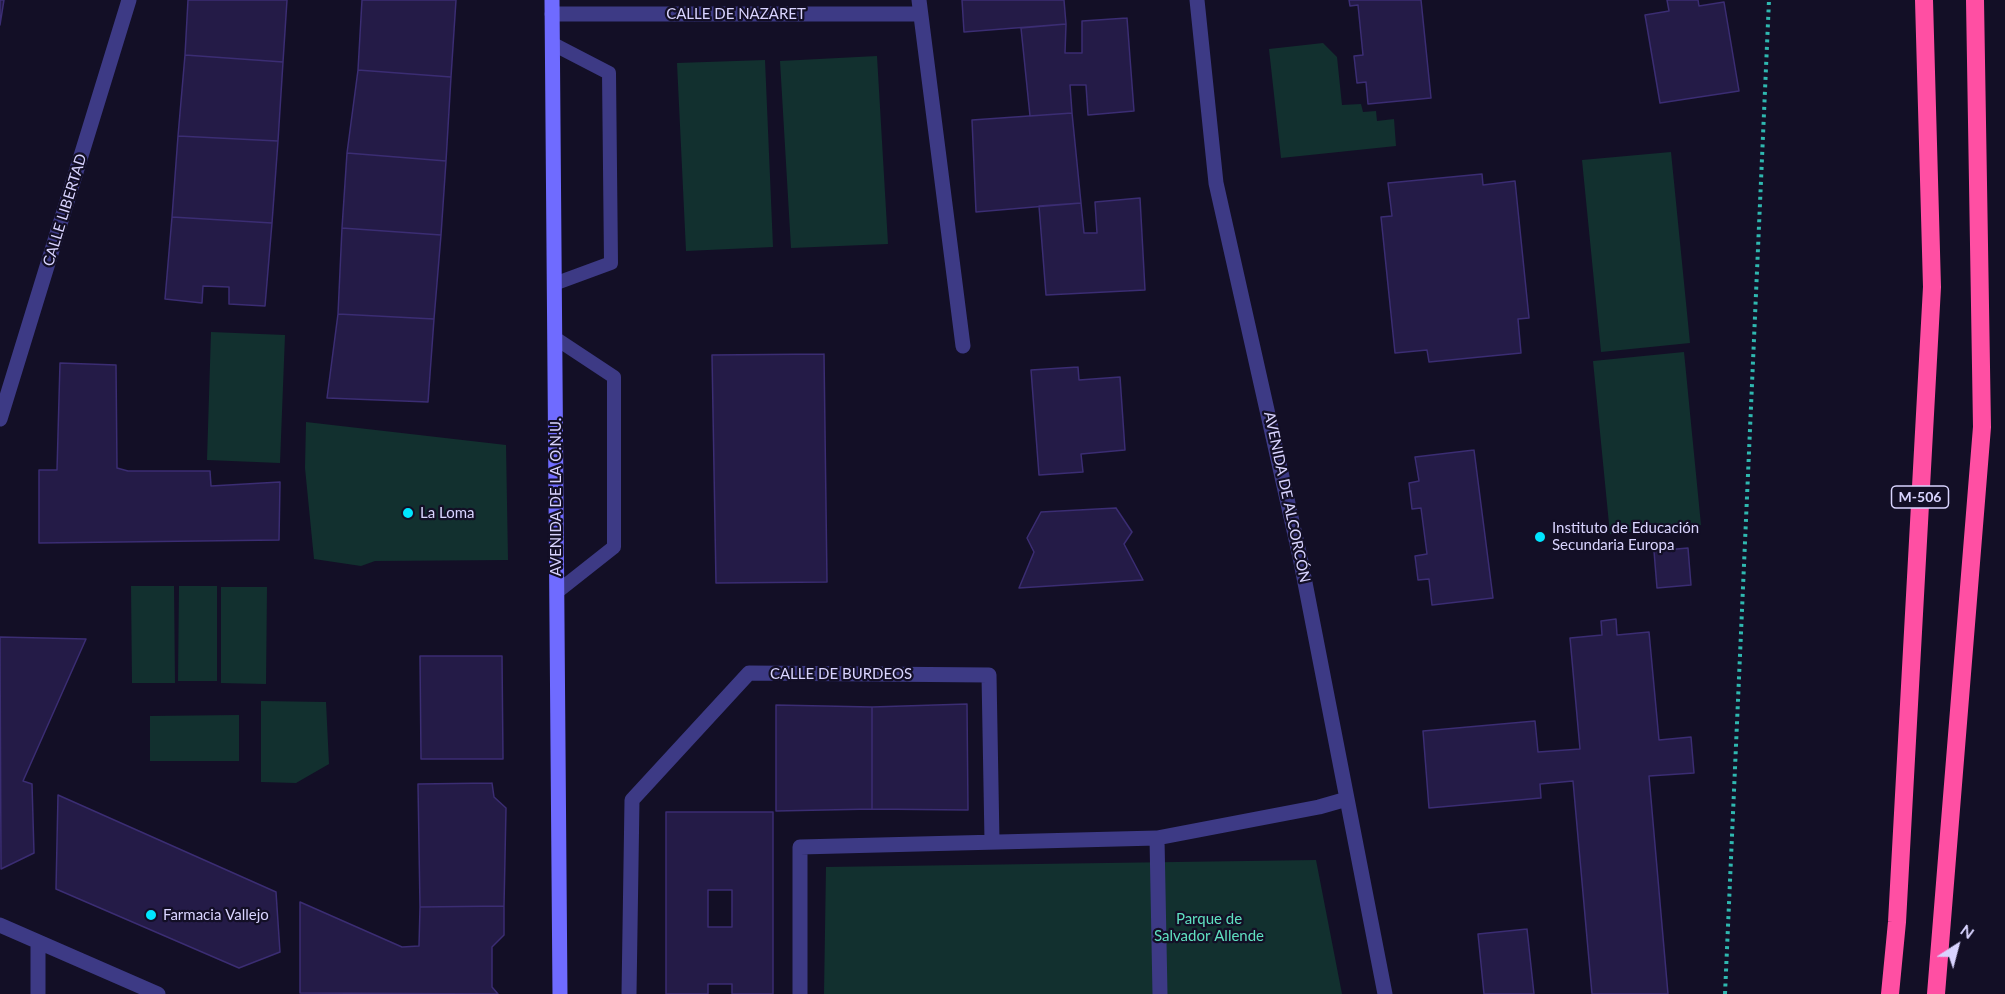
<!DOCTYPE html>
<meta charset="utf-8">
<style>
body{margin:0}
#map{position:relative;width:2005px;height:994px;overflow:hidden;background:#130f26;font-family:Lato,sans-serif}
canvas{display:block}
.north{position:absolute;left:1927px;top:916px;width:60px;height:60px;-webkit-text-stroke:4px #130f26;paint-order:stroke;rotate:36deg;font-size:16px;font-weight:700;line-height:24px;text-align:center;color:#d9d4ff}
.north::after{content:'';display:block;margin:auto;width:21px;height:27px;background:#d9d4ff;clip-path:polygon(50% 0,100% 100%,50% 72%,0 100%)}
</style>
<div id="map">
<canvas width="2005" height="994"></canvas>
<div class="north">N</div>
</div>
<script>
const c = document.querySelector('canvas').getContext('2d');
c.lineJoin = 'round';
function fill(path, color) {
  c.fillStyle = color;
  c.fill(path, 'evenodd');
}
function poly(rows) {
  const path = new Path2D();
  for (const r of rows) {
    path.moveTo(r[0], r[1]);
    for (let i = 2; i < r.length; i += 2) path.lineTo(r[i], r[i + 1]);
  }
  return path;
}
function strokePath(path, color, width, dash) {
  c.strokeStyle = color;
  c.lineWidth = width;
  c.lineCap = dash ? 'butt' : 'round';
  c.setLineDash(dash || []);
  c.stroke(path);
}
function write(font, color, halo, rows, align = 'center') {
  c.font = font + ' Lato,sans-serif';
  c.lineWidth = 4.5;
  c.setLineDash([]);
  c.textBaseline = 'middle';
  c.strokeStyle = halo;
  c.fillStyle = color;
  for (const [text, x, y, turn = 0] of rows) {
    c.save();
    c.translate(x, y);
    c.rotate((+turn || 0) * Math.PI / 180);
    c.textAlign = isNaN(turn) ? turn : align;
    if (halo) c.strokeText(text, 0, 0);
    c.fillText(text, 0, 0);
    c.restore();
  }
}
const green = poly([
 [1323,43,1337,57,1342,105,1361,104,1363,112,1376,111,1377,121,1394,119,1396,146,1281,158,1269,49],
 [877,56,888,244,791,248,780,61],
 [765,60,773,247,686,251,677,63],
 [1671,152,1690,343,1601,352,1582,160],
 [211,332,285,335,280,463,207,460],
 [1684,352,1701,525,1610,534,1593,361],
 [306,422,506,445,508,560,375,561,361,566,314,559,305,468],
 [131,586,174,586,175,683,132,683],
 [179,586,217,586,217,681,178,681],
 [221,587,267,587,266,684,221,683],
 [261,701,326,702,329,764,296,783,261,782],
 [239,715,239,761,150,761,150,716],
 [1316,860,1342,994,824,994,826,867]
]);
const building = poly([
 [0,0,4,0,0,25,0,0],
 [188,0,287,0,283,62,185,55,188,0],
 [362,0,456,0,451,77,358,70,362,0],
 [962,0,1064,0,1066,24,964,32,962,0],
 [1349,0,1421,0,1431,98,1368,104,1366,82,1357,83,1354,56,1363,55,1358,5,1350,6,1349,0],
 [1667,0,1698,0,1699,6,1724,2,1739,91,1660,103,1645,15,1669,11,1667,0],
 [1127,18,1134,111,1088,115,1086,85,1070,85,1072,113,1030,116,1021,28,1066,24,1065,53,1082,53,1082,21,1127,18],
 [185,55,283,62,278,141,178,136,185,55],
 [358,70,451,77,446,161,347,153,358,70],
 [1072,113,1081,203,976,212,972,120,1072,113],
 [178,136,278,141,272,223,172,217,178,136],
 [347,153,446,161,441,235,342,228,347,153],
 [1482,174,1483,185,1515,181,1529,318,1518,319,1521,353,1429,362,1427,350,1395,353,1381,217,1392,216,1388,183,1482,174],
 [1140,198,1145,290,1046,295,1039,206,1081,203,1084,233,1097,233,1095,202,1140,198],
 [172,217,272,223,265,306,229,304,229,287,203,286,202,303,165,299,172,217],
 [342,228,441,235,434,319,338,314,342,228],
 [338,314,434,319,428,402,327,398,338,314],
 [824,354,827,582,716,583,712,355,824,354],
 [60,363,116,365,117,468,128,471,210,471,211,486,280,482,279,540,39,543,39,470,57,470,60,363],
 [1078,367,1079,380,1120,377,1125,450,1081,454,1083,472,1039,475,1031,370,1078,367],
 [1474,450,1493,598,1432,605,1429,579,1418,580,1415,556,1427,554,1421,508,1412,509,1409,483,1419,481,1415,457,1474,450],
 [1116,508,1132,532,1124,544,1143,580,1019,588,1034,552,1027,538,1041,512,1116,508],
 [1688,548,1691,585,1657,588,1654,551,1688,548],
 [1616,619,1617,635,1649,632,1659,740,1691,737,1694,773,1649,776,1668,994,1592,994,1573,781,1540,784,1541,798,1429,808,1423,731,1535,721,1538,752,1580,749,1570,638,1602,635,1601,621,1616,619],
 [0,637,86,639,23,781,32,784,34,853,1,869,0,637],
 [420,656,502,656,503,759,421,759,420,656],
 [967,704,968,810,872,809,872,707,967,704],
 [776,705,872,707,872,809,776,811,776,705],
 [492,783,494,797,506,808,504,906,420,907,418,784,492,783],
 [58,795,276,892,280,952,239,968,56,889,58,795],
 [666,812,773,812,773,994,732,994,732,984,708,984,708,994,666,994,666,812],
 [708,890,732,890,732,927,708,927,708,890],
 [300,902,402,947,419,946,420,907,504,906,504,935,492,947,492,987,498,994,300,993,300,902],
 [1527,929,1534,994,1484,994,1478,934,1527,929]
]);
const path = poly([
 [1725,994,1769,0]
]);
const lane = poly([
 [553,44,609,73,611,263,554,284],
 [555,338,614,377,614,547,557,592]
]);
const street = poly([
 [919,0,963,346],
 [1197,0,1216,183,1300,557,1385,994],
 [552,14,920,14],
 [0,419,129,0],
 [1157,838,1319,807,1347,799],
 [0,925,158,994],
 [38,994,38,943],
 [629,994,632,800,749,673,989,675,992,841],
 [800,994,800,847,1157,838,1160,994]
]);
const secondary = poly([
 [552,0,560,994]
]);
const highway = poly([
 [1890,994,1897,922,1932,287,1924,0],
 [1936,994,1982,427,1975,0]
]);
const markers = [
 [408,513,6,"#00e5ff"],
 [1540,537,6,"#00e5ff"],
 [151,915,6,"#00e5ff"]
];
const shields = [
 [1920,497,57]
];
const shieldNames = [
 ["M-506",1920,497]
];
const streetNames = [
 ["CALLE DE NAZARET",736,14],
 ["CALLE LIBERTAD",65,210,-73],
 ["AVENIDA DE LA O.N.U.",556,497,-90],
 ["AVENIDA DE ALCORCÓN",1287,497,78],
 ["CALLE DE BURDEOS",841,674]
];
const poiNames = [
 ["La Loma",420,513],
 ["Instituto de Educación",1552,528],
 ["Secundaria Europa",1552,545],
 ["Farmacia Vallejo",163,915]
];
const parkNames = [
 ["Parque de",1209,919],
 ["Salvador Allende",1209,936]
];
fill(green, '#12302f');
fill(building, '#241b47');
strokePath(building, '#3b2d73', 1.5);
strokePath(path, '#2fb8b0', 4, [3, 4.5]);
strokePath(lane, '#3d3a85', 14);
strokePath(street, '#3d3a85', 15);
strokePath(secondary, '#6f6bff', 15);
strokePath(highway, '#ff4fa3', 18);
for (const [x, y, r, color] of markers) {
  const dot = new Path2D();
  dot.arc(x, y, r, 0, 2 * Math.PI);
  c.fillStyle = color;
  c.fill(dot);
  strokePath(dot, '#130f26', 2);
}
for (const [x, y, w] of shields) {
  const box = new Path2D();
  box.roundRect(x - w / 2, y - 11, w, 22, 4.5);
  c.fillStyle = '#130f26';
  c.fill(box);
  strokePath(box, '#d9d4ff', 1.5);
}
write('bold 14px', '#d9d4ff', null, shieldNames);
write('15px', '#d9d4ff', '#130f26', streetNames);
write('15px', '#d9d4ff', '#130f26', poiNames, 'left');
write('15px', '#5fe0c0', '#130f26', parkNames);
</script>
